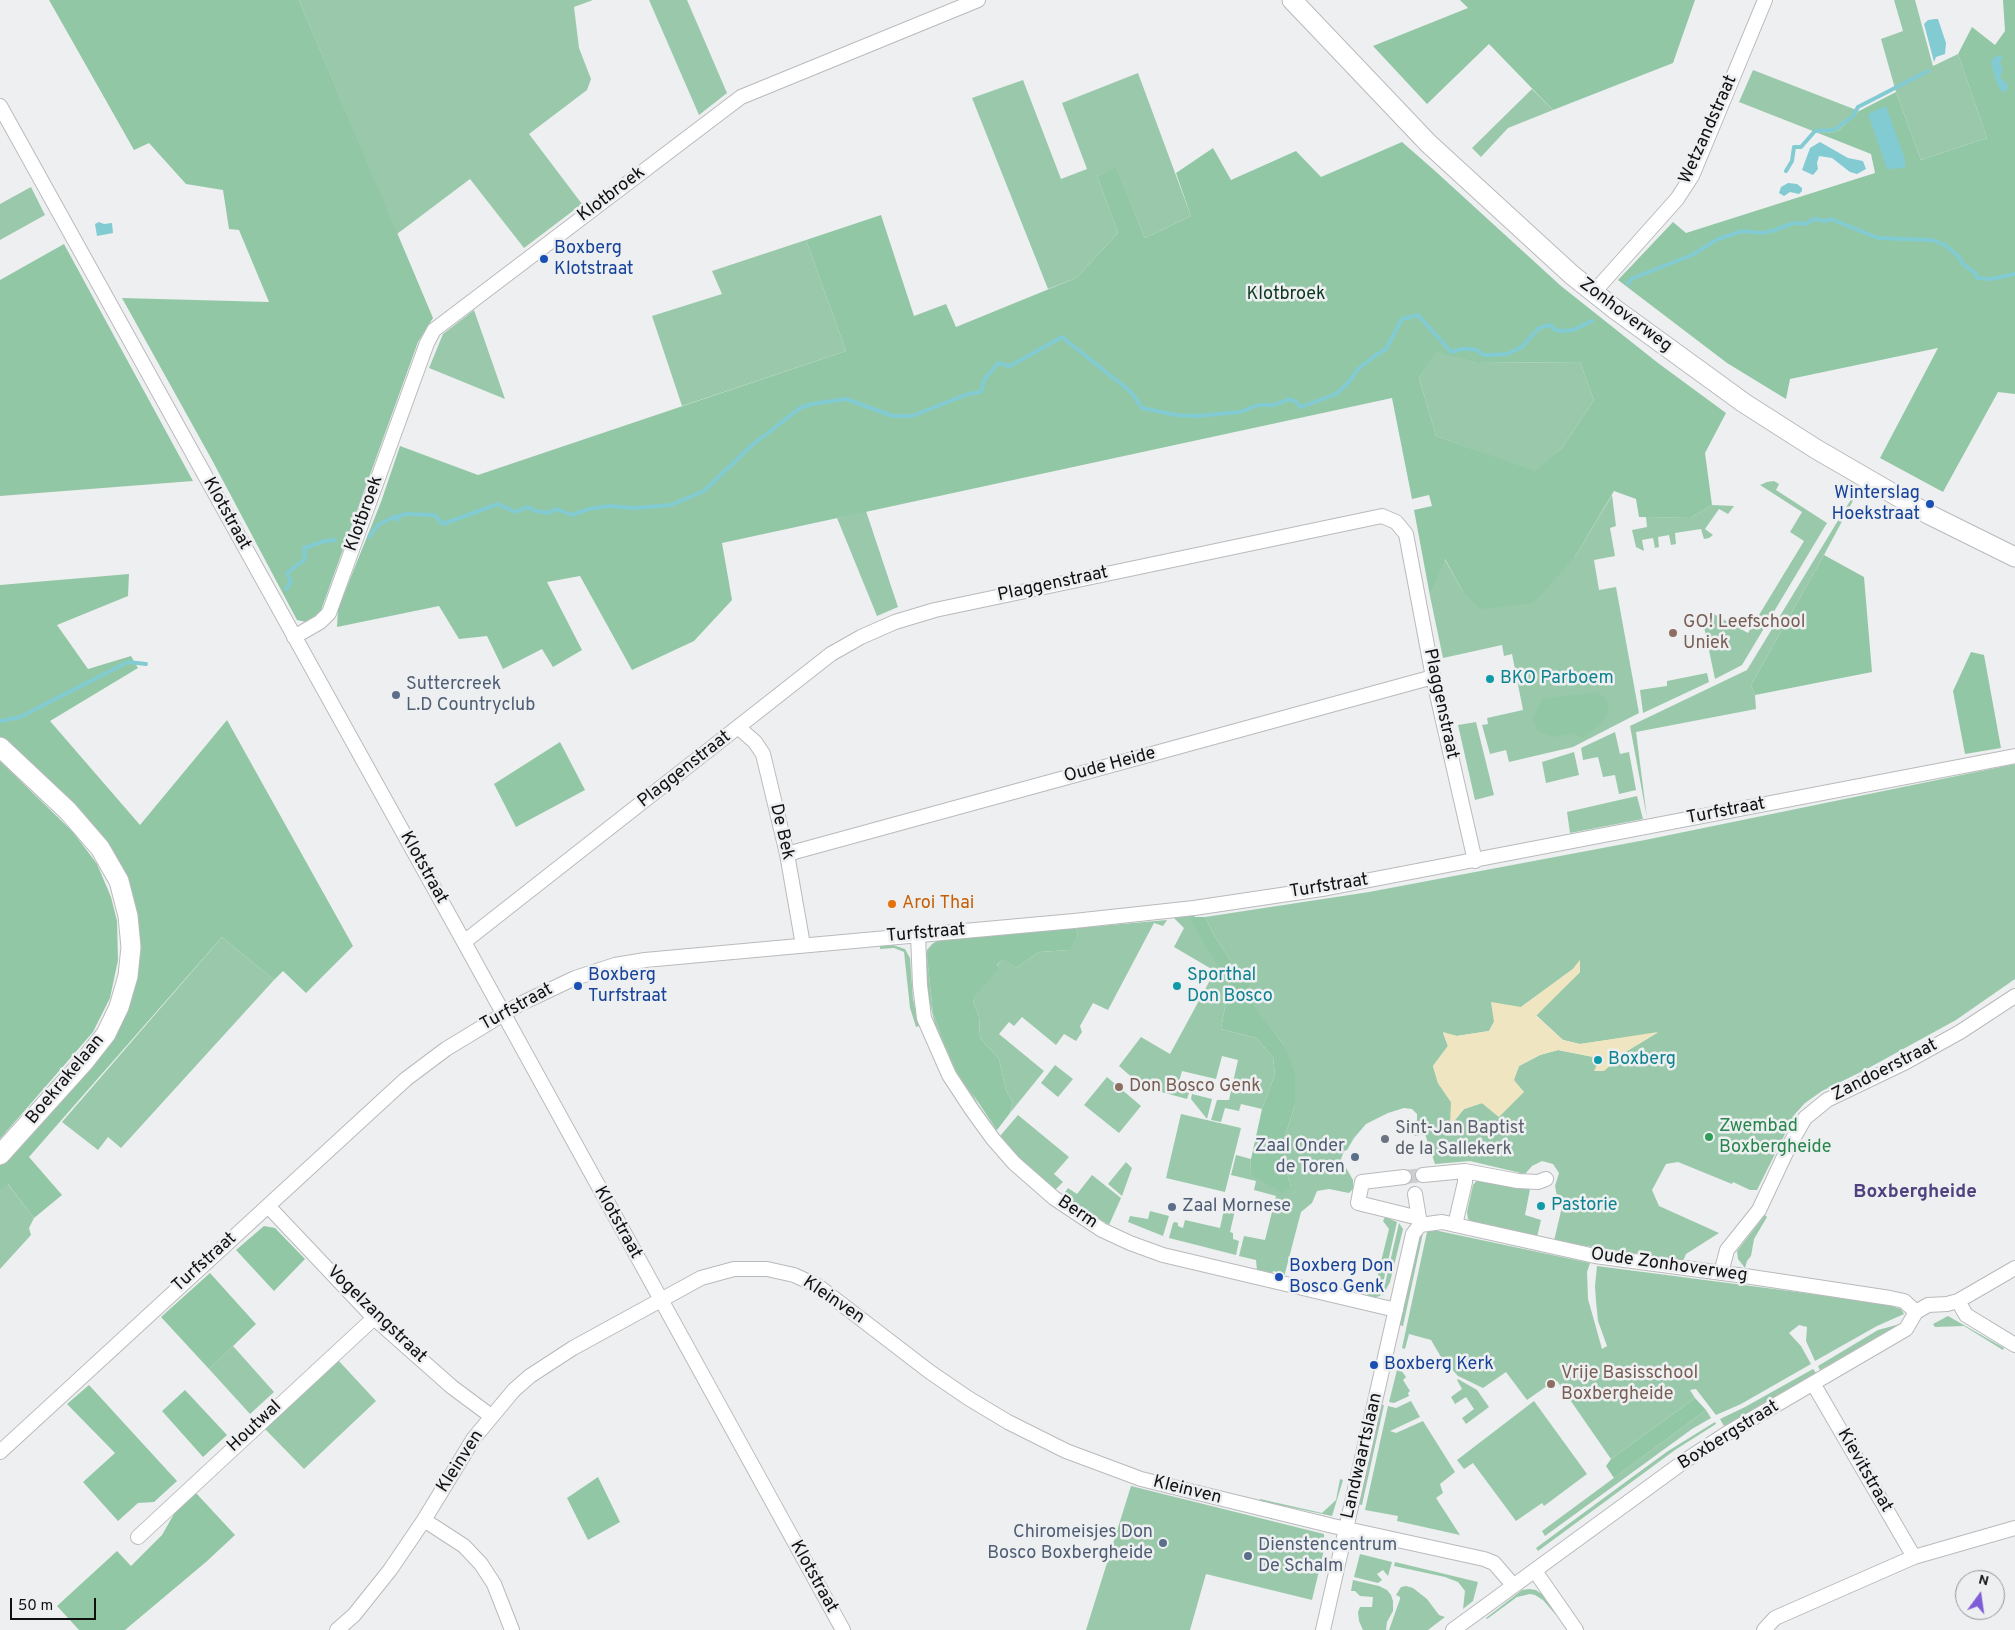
<!DOCTYPE html>
<style>
body{margin:0}
#map{position:relative;width:2015px;height:1630px;overflow:hidden;background:#eeeff1;font-family:Overpass,sans-serif}
canvas{display:block}
.north{position:absolute;left:1955px;top:1570px;width:50px;height:50px;box-sizing:border-box;background:#eeeff1;border:1px solid #969698;border-radius:50%;rotate:14deg;font-size:14px;font-weight:700;line-height:20px;text-align:center;color:#111112}
.north::after{content:'';display:block;margin:auto;width:18px;height:22px;background:#7f5dd7;clip-path:polygon(50% 0,100% 100%,50% 72%,0 100%)}
.scale{position:absolute;left:10px;top:1598px;width:86px;height:22px;box-sizing:border-box;border:2px solid #111112;border-top:0;padding-left:6px;font-size:15px;line-height:18px;white-space:nowrap;color:#111112;-webkit-text-stroke:4px #eeeff1;paint-order:stroke}
</style>
<div id="map">
<canvas width="2015" height="1630"></canvas>
<div class="north">N</div>
<div class="scale">50 m</div>
</div>
<script>
const c = document.querySelector('canvas').getContext('2d');
c.lineJoin = 'round';
function fill(path, color) {
  c.fillStyle = color;
  c.fill(path, 'evenodd');
}
function poly(rows) {
  const path = new Path2D();
  for (const r of rows) {
    path.moveTo(r[0], r[1]);
    for (let i = 2; i < r.length; i += 2) path.lineTo(r[i], r[i + 1]);
  }
  return path;
}
function strokePath(path, color, width, dash) {
  c.strokeStyle = color;
  c.lineWidth = width;
  c.lineCap = dash ? 'butt' : 'round';
  c.setLineDash(dash || []);
  c.stroke(path);
}
function write(font, color, halo, rows, align = 'center') {
  c.font = font + ' Overpass,sans-serif';
  c.lineWidth = 5;
  c.setLineDash([]);
  c.textBaseline = 'middle';
  c.strokeStyle = halo;
  c.fillStyle = color;
  for (const [text, x, y, turn = 0] of rows) {
    c.save();
    c.translate(x, y);
    c.rotate((+turn || 0) * Math.PI / 180);
    c.textAlign = isNaN(turn) ? turn : align;
    if (halo) c.strokeText(text, 0, 0);
    c.fillText(text, 0, 0);
    c.restore();
  }
}
const green = poly([
 [299,0,593,0,574,7,579,48,591,79,587,90,529,134,582,204,524,248,470,179,397,234],
 [649,0,687,0,727,93,699,115],
 [1894,0,1915,0,1933,66,1958,54,1987,138,1921,160,1896,92,1881,39,1903,31],
 [1753,70,1859,111,1837,132,1818,133,1739,102],
 [1138,73,1191,216,1145,238,1116,168,1097,176,1118,233,1076,278,1048,289,972,98,1023,80,1061,179,1087,169,1062,103],
 [1532,89,1553,110,1508,128,1481,157,1472,148],
 [31,187,45,215,0,240,0,204],
 [806,240,846,351,682,406,652,316,722,294,712,271],
 [474,310,505,399,429,368,443,334],
 [1437,351,1477,363,1580,362,1594,400,1562,448,1535,472,1436,436,1419,378],
 [1774,481,1779,484,1776,490,1827,523,1742,665,1715,679,1703,622,1713,621,1712,613,1748,633,1804,541,1790,532,1802,512,1760,485,1767,482],
 [1612,495,1616,526,1610,528,1615,556,1594,560,1599,590,1616,587,1639,713,1573,747,1509,762,1506,750,1490,754,1482,725,1488,724,1487,718,1523,710,1512,654,1504,656,1502,645,1443,658,1430,596,1444,558,1463,592,1575,557],
 [1853,496,1855,497,1824,555,1751,685,1755,695,1756,709,1636,732,1647,818,1630,726,1747,670],
 [1712,505,1734,506,1728,514,1719,509,1705,529,1713,535,1709,538,1704,539,1701,529,1675,533,1676,544,1671,545,1669,535,1658,537,1659,547,1655,548,1653,538,1642,540,1644,551,1636,547,1632,530,1647,527,1646,517,1690,518],
 [866,511,898,607,877,616,837,518],
 [1707,673,1709,682,1643,713,1640,690,1667,686,1667,681],
 [1476,722,1494,795,1475,800,1458,725],
 [1615,732,1620,754,1629,752,1636,790,1619,794,1615,775,1603,777,1598,757,1583,760,1581,748],
 [1574,752,1579,775,1546,783,1542,762],
 [2015,764,2015,979,1956,1020,1865,1070,1822,1091,1805,1103,1795,1114,1757,1190,1750,1190,1733,1182,1732,1184,1678,1162,1666,1164,1652,1190,1659,1206,1719,1233,1686,1254,1683,1261,1554,1241,1564,1198,1557,1196,1555,1186,1559,1173,1553,1164,1542,1161,1532,1166,1525,1174,1470,1161,1435,1164,1425,1134,1415,1136,1411,1128,1417,1120,1417,1114,1412,1109,1404,1108,1388,1113,1366,1124,1354,1138,1347,1150,1344,1151,1341,1159,1353,1180,1353,1189,1349,1193,1329,1189,1317,1191,1312,1203,1301,1212,1284,1277,1279,1276,1280,1273,1273,1271,1272,1275,1257,1271,1256,1260,1239,1256,1244,1236,1265,1240,1276,1196,1254,1190,1256,1181,1231,1175,1236,1155,1251,1159,1250,1174,1291,1187,1284,1164,1284,1139,1295,1105,1284,1045,1243,993,1255,981,1233,964,1215,937,1205,917,1369,892,1645,840],
 [1580,960,1580,972,1536,1015,1563,1040,1580,1044,1657,1033,1627,1051,1604,1070,1594,1057,1558,1050,1540,1055,1519,1066,1499,1117,1482,1103,1464,1109,1451,1125,1451,1102,1438,1083,1433,1066,1448,1046,1443,1033,1457,1036,1489,1031,1494,1022,1521,1007,1573,969],
 [1637,796,1643,819,1570,833,1567,812],
 [1194,915,1195,917,1191,917,1229,984,1221,1029,1256,1038,1273,1057,1275,1074,1262,1109,1241,1104,1239,1111,1225,1108,1221,1122,1211,1120,1217,1100,1229,1100,1238,1060,1222,1056,1216,1079,1182,1071,1177,1089,1189,1093,1187,1099,1143,1087,1119,1066,1141,1037,1170,1054,1215,971,1174,947,1184,928,1173,917],
 [1167,920,1163,926,1154,923,1108,1010,1093,1003,1080,1026,1082,1032,1076,1041,1064,1034,1056,1045,1022,1017,1014,1026,1009,1022,999,1034,1044,1071,1010,1113,1013,1102,1006,1091,999,1059,980,1038,979,1016,973,1002,975,995,998,968,997,966,1003,958,1016,968,1039,952,1069,950,1078,935,1076,928],
 [1027,931,1027,933,939,942,927,956,933,1013,940,1032,978,1104,997,1130,996,1131,958,1076,937,1033,928,995,925,959,927,950,932,944,938,940],
 [222,937,274,980,121,1148,108,1137,98,1150,62,1122],
 [893,945,905,949,910,958,913,999,919,1026,916,1027,910,1008,904,952,894,948,880,949,880,946],
 [1055,1065,1073,1079,1058,1097,1041,1083],
 [1107,1077,1141,1106,1119,1133,1084,1105],
 [1192,1094,1212,1099,1207,1119,1191,1099],
 [1181,1114,1241,1128,1225,1192,1166,1178],
 [1018,1115,1069,1157,1054,1174,1063,1182,1055,1190,1018,1157,1000,1136],
 [1126,1162,1132,1168,1122,1196,1108,1184],
 [1092,1175,1121,1198,1109,1225,1063,1195,1068,1188,1077,1194],
 [1478,1179,1484,1179,1530,1189,1525,1215,1541,1220,1537,1237,1473,1222,1468,1219,1467,1212,1473,1185],
 [7,1183,34,1218,29,1228,31,1235,0,1269,0,1191],
 [1226,1200,1229,1204,1236,1206,1230,1232,1233,1233,1233,1239,1239,1241,1236,1255,1169,1238,1173,1223,1175,1222,1178,1223,1178,1226,1183,1228,1185,1220,1220,1228],
 [1150,1211,1169,1216,1163,1236,1128,1222,1130,1216,1148,1219],
 [1765,1215,1767,1217,1754,1239,1751,1256,1747,1261,1745,1268,1738,1259,1737,1251],
 [1385,1217,1397,1222,1380,1296,1373,1298,1367,1295,1367,1292,1375,1286,1389,1229,1383,1221],
 [1399,1223,1403,1229,1390,1282,1382,1297],
 [1434,1230,1590,1263,1587,1272,1588,1299,1602,1349,1607,1346,1598,1321,1596,1301,1595,1286,1597,1266,1882,1303,1901,1309,1904,1314,1877,1326,1815,1361,1806,1341,1807,1327,1799,1325,1789,1333,1801,1346,1811,1364,1741,1404,1716,1415,1696,1389,1690,1390,1695,1398,1611,1459,1557,1381,1554,1381,1527,1400,1506,1372,1483,1388,1458,1376,1441,1357,1431,1340,1409,1334,1405,1349,1402,1348,1427,1232],
 [1423,1233,1403,1326,1399,1325,1418,1240],
 [1948,1316,2004,1348,2003,1350,1964,1326,1935,1327,1933,1324],
 [1900,1324,1820,1370,1818,1366,1878,1330],
 [233,1346,274,1392,250,1414,209,1369],
 [338,1360,376,1401,304,1469,265,1429],
 [1398,1366,1406,1377,1403,1380,1410,1391,1408,1393,1409,1396,1394,1403,1389,1402],
 [1813,1369,1816,1373,1724,1426,1720,1419,1745,1407],
 [1458,1379,1477,1390,1489,1407,1466,1424,1462,1418,1474,1409,1466,1397,1455,1404,1451,1397,1462,1389,1457,1380],
 [1411,1401,1420,1417,1390,1431,1396,1433,1423,1421,1455,1472,1440,1484,1443,1493,1436,1498,1460,1535,1397,1521,1398,1516,1365,1510,1388,1406,1396,1408],
 [1534,1401,1587,1474,1544,1506,1542,1503,1516,1521,1473,1463,1464,1469,1457,1460],
 [1381,1405,1384,1405,1362,1505,1358,1504],
 [1706,1410,1711,1418,1692,1429,1545,1536,1542,1531],
 [1715,1422,1716,1424,1675,1450,1538,1551,1536,1548,1631,1478,1668,1451],
 [1340,1479,1343,1480,1332,1516,1260,1501,1260,1499,1322,1513,1336,1500],
 [1131,1486,1324,1534,1324,1550,1312,1600,1206,1574,1190,1630,1086,1630],
 [1360,1554,1392,1562,1388,1576,1383,1570,1377,1574,1382,1580,1378,1583,1354,1577],
 [1395,1562,1478,1582,1473,1601,1463,1609,1465,1591,1458,1582,1445,1577,1394,1566],
 [1353,1580,1379,1586,1387,1590,1391,1595,1393,1601,1393,1611,1387,1622,1386,1630,1363,1630,1359,1621,1358,1612,1360,1607,1372,1607,1373,1597,1360,1596,1355,1591,1351,1591],
 [1406,1586,1413,1588,1427,1599,1439,1615,1445,1617,1428,1630,1389,1630,1400,1599,1400,1597,1396,1595,1401,1587],
 [1529,1589,1536,1590,1543,1595,1556,1613,1555,1614,1543,1600,1535,1595,1530,1594,1517,1597,1487,1619,1486,1618,1522,1590]
]);
const forest = poly([
 [49,0,299,0,433,318,418,342,320,613,306,622,297,620,212,460,122,298,269,302,239,230,229,229,223,190,186,184,149,143,134,150],
 [1460,0,1695,0,1673,63,1553,110,1489,44,1427,104,1373,46,1468,8],
 [2003,0,2015,0,2015,394,1998,392,1943,492,1880,458,1938,348,1790,379,1786,399,1727,363,1618,280,1673,222,1686,233,1875,173,1871,154,1818,133,1837,132,1859,111,1896,92,1921,160,1987,138,1958,54,1972,27,1995,45,2005,31],
 [1402,142,1434,170,1561,286,1658,363,1726,413,1705,453,1712,505,1690,518,1639,517,1636,499,1614,491,1575,557,1533,603,1480,609,1463,592,1445,559,1430,596,1414,510,1432,506,1429,495,1412,499,1392,398,722,543,732,600,694,641,632,670,580,576,547,582,582,650,553,667,542,649,503,669,487,636,459,639,439,606,337,627,338,609,381,502,400,446,478,475,846,351,806,240,881,215,914,316,946,304,956,327,1076,278,1118,233,1097,176,1116,167,1145,238,1191,216,1176,173,1213,148,1231,180,1296,151,1321,177],
 [1437,352,1477,363,1580,362,1594,400,1562,448,1535,471,1436,436,1419,378],
 [64,244,193,481,0,496,0,280],
 [1824,555,1864,577,1872,672,1755,695,1751,685],
 [129,574,128,596,57,625,88,669,131,656,138,668,50,721,140,825,227,720,353,946,306,993,283,971,274,980,222,937,29,1157,62,1195,34,1218,8,1184,0,1191,0,1165,97,1057,135,940,96,833,0,737,0,585],
 [1971,652,1984,655,2001,748,1965,754,1953,691],
 [1597,692,1607,700,1609,712,1599,726,1582,738,1573,733,1554,737,1537,730,1533,717,1542,699],
 [560,742,585,790,516,827,494,784],
 [0,761,73,832,97,864,111,897,117,921,118,960,110,998,93,1032,0,1139],
 [1191,917,1205,917,1215,937,1233,964,1255,981,1244,993,1284,1045,1295,1075,1295,1105,1284,1139,1284,1164,1291,1187,1283,1193,1250,1174,1251,1159,1262,1109,1275,1074,1273,1057,1256,1038,1221,1029,1229,984,1191,921],
 [1076,928,1078,935,1070,950,1039,952,1016,968,1003,959,997,965,999,968,975,996,973,1002,979,1016,980,1038,999,1059,1006,1091,1013,1102,1010,1113,997,1130,959,1074,940,1032,933,1013,927,956,932,947,940,941],
 [264,1226,275,1228,305,1259,274,1291,236,1250],
 [210,1273,256,1324,209,1369,161,1317],
 [89,1385,177,1481,154,1502,138,1503,118,1521,83,1482,115,1453,67,1404],
 [185,1390,227,1435,203,1457,162,1411],
 [1695,1398,1706,1410,1614,1478,1606,1466,1611,1459],
 [598,1477,620,1522,588,1540,567,1498],
 [196,1493,235,1535,206,1562,125,1630,79,1630,57,1606,117,1551,131,1566,162,1535,178,1507]
]);
const sand = poly([
 [1580,960,1580,972,1536,1016,1563,1040,1580,1044,1658,1032,1627,1051,1604,1071,1594,1071,1598,1062,1593,1057,1558,1050,1540,1055,1519,1066,1514,1080,1524,1092,1499,1117,1482,1103,1464,1109,1450,1125,1451,1102,1438,1083,1433,1066,1448,1046,1443,1032,1457,1036,1489,1031,1494,1022,1491,1002,1521,1007,1573,969]
]);
const water = poly([
 [1935,19,1938,19,1946,43,1945,54,1936,57,1934,62,1924,24,1928,20],
 [1999,55,2002,56,2002,58,2000,63,2003,69,2000,77,2008,85,2007,90,2004,92,2001,91,1997,84,1991,63,1992,59],
 [1886,106,1905,159,1905,168,1887,169,1868,114],
 [1820,142,1848,158,1863,161,1866,169,1857,174,1850,172,1832,158,1819,156,1817,163,1818,169,1813,175,1802,170,1810,148],
 [1788,183,1797,184,1802,188,1802,191,1799,194,1790,192,1784,196,1779,193,1781,187],
 [99,222,104,224,112,223,113,233,97,236,95,224]
]);
const stream = poly([
 [1786,171,1792,161,1794,147,1801,147,1815,131,1834,130,1853,116,1858,107,1928,71],
 [1628,284,1631,279,1692,255,1718,239,1743,231,1761,233,1772,231,1794,223,1806,224,1814,219,1825,221,1831,219,1878,238,1932,240,1945,245,1958,256,1963,264,1975,273,1977,278,1991,279,2015,274],
 [369,537,378,525,396,516,397,520,401,515,407,514,434,515,443,524,498,504,515,512,528,507,535,511,549,513,556,509,572,515,589,509,609,506,634,508,671,505,704,491,751,446,800,408,812,404,846,399,893,416,912,416,968,394,981,392,984,380,998,363,1010,366,1062,337,1131,392,1142,408,1176,415,1197,416,1240,412,1258,405,1274,405,1290,399,1296,402,1301,407,1336,394,1348,383,1358,369,1376,355,1386,349,1402,319,1418,315,1451,352,1462,349,1470,349,1477,350,1483,355,1491,355,1507,354,1522,347,1539,328,1551,325,1555,330,1562,331,1573,330,1592,321],
 [286,589,291,582,287,573,305,559,304,548,325,541,335,540],
 [1,721,20,717,128,662,146,664]
]);
const streetTunnel = poly([
 [1404,1177,1423,1175]
]);
const street = poly([
 [0,106,464,942,843,1630],
 [1594,292,1677,199,1692,176,1765,0],
 [294,637,320,622,329,613,427,343,434,330,741,97,978,0],
 [739,728,755,742,763,754,787,854,803,945],
 [787,854,1433,677],
 [918,935,920,985,924,1018,949,1075,972,1110,993,1139,1014,1163,1054,1198,1102,1230,1130,1243,1163,1255,1396,1310],
 [464,942,831,654,861,637,895,622,935,610,1382,516,1396,522,1406,534,1433,677,1475,861],
 [1423,1175,1465,1171,1518,1181,1538,1182,1546,1179],
 [1404,1177,1362,1182,1358,1203,1419,1218],
 [1415,1194,1420,1224],
 [268,1206,374,1318,452,1387,491,1416],
 [1420,1225,1442,1222,1595,1256,1745,1276,1890,1298,1904,1301,1916,1312],
 [1455,1225,1465,1182,1465,1171],
 [1721,1273,1727,1250,1759,1210,1790,1144,1805,1118,1827,1100,1906,1062,1960,1032,2015,996],
 [1958,1301,1966,1315,2015,1345],
 [1814,1385,1914,1557],
 [0,1452,406,1079,446,1049,520,1004,575,978,615,965,645,960,1074,921,1194,908,1328,888,2015,756],
 [424,1520,464,1546,481,1564,494,1584,512,1630],
 [138,1537,374,1318],
 [1535,1571,1576,1630],
 [337,1630,354,1615,390,1570,424,1520,474,1438,514,1390,530,1376,573,1348,701,1278,734,1269,767,1269,794,1275,818,1286,930,1372,968,1398,1008,1422,1066,1451,1141,1479,1333,1526,1484,1559,1494,1563,1513,1585],
 [1323,1630,1413,1234,1420,1225],
 [1453,1630,1686,1460,1726,1434,1906,1329,1916,1312,1928,1305,1947,1304,1958,1301,2015,1268],
 [1764,1630,1775,1618,1914,1557,2015,1528]
]);
const secondary = poly([
 [1292,0,1428,143,1572,275,1616,310,1744,403,1816,449,1928,514,2015,557],
 [0,747,68,811,100,848,119,881,128,916,131,947,128,976,119,1007,106,1034,84,1062,0,1155]
]);
const markers = [
 [544,259,5,"#1a4fb4"],
 [1930,504,5,"#1a4fb4"],
 [1673,633,5,"#8d6e63"],
 [1490,679,5,"#0f9aa8"],
 [396,695,5,"#5c6f8a"],
 [892,904,5,"#e8710a"],
 [578,986,5,"#1a4fb4"],
 [1177,986,5,"#0f9aa8"],
 [1598,1060,5,"#0f9aa8"],
 [1119,1087,5,"#8d6e63"],
 [1709,1137,5,"#2e9e5b"],
 [1385,1139,5,"#6b7280"],
 [1355,1157,5,"#5c6f8a"],
 [1541,1206,5,"#0f9aa8"],
 [1172,1207,5,"#5c6f8a"],
 [1279,1277,5,"#1a4fb4"],
 [1374,1365,5,"#1a4fb4"],
 [1551,1384,5,"#8d6e63"],
 [1163,1543,5,"#5c6f8a"],
 [1248,1556,5,"#5c6f8a"]
];
const streetNames = [
 ["Wetzandstraat",1709,130,-66],
 ["Klotbroek",612,195,-37],
 ["Zonhoverweg",1625,316,37],
 ["Klotstraat",226,514,61],
 ["Klotbroek",365,514,-70],
 ["Plaggenstraat",1053,585,-12],
 ["Plaggenstraat",1440,704,78],
 ["Oude Heide",1110,766,-15],
 ["Plaggenstraat",685,770,-38],
 ["Turfstraat",1726,812,-11],
 ["De Bek",781,832,77],
 ["Klotstraat",423,868,61],
 ["Turfstraat",1329,887,-9],
 ["Turfstraat",926,934,-5],
 ["Turfstraat",517,1008,-29],
 ["Zandoerstraat",1885,1071,-27],
 ["Boekrakelaan",66,1080,-50],
 ["Berm",1077,1213,34],
 ["Klotstraat",617,1223,61],
 ["Turfstraat",205,1263,-42],
 ["Oude Zonhoverweg",1669,1266,8],
 ["Kleinven",833,1301,34],
 ["Vogelzangstraat",376,1315,44],
 ["Houtwal",255,1427,-43],
 ["Boxbergstraat",1729,1436,-32],
 ["Landwaartslaan",1363,1456,-77],
 ["Kleinven",461,1462,-57],
 ["Kievitstraat",1864,1471,60],
 ["Kleinven",1187,1491,14],
 ["Klotstraat",813,1577,61]
];
const transitNames = [
 ["Boxberg",554,249],
 ["Klotstraat",554,270],
 ["Winterslag",1920,494,"right"],
 ["Hoekstraat",1920,515,"right"],
 ["Boxberg",588,976],
 ["Turfstraat",588,997],
 ["Boxberg Don",1289,1267],
 ["Bosco Genk",1289,1288],
 ["Boxberg Kerk",1384,1365]
];
const parkNames = [
 ["Klotbroek",1286,295]
];
const educationNames = [
 ["GO! Leefschool",1683,623],
 ["Uniek",1683,644],
 ["Don Bosco Genk",1129,1087],
 ["Vrije Basisschool",1561,1374],
 ["Boxbergheide",1561,1395]
];
const cultureNames = [
 ["BKO Parboem",1500,679],
 ["Sporthal",1187,976],
 ["Don Bosco",1187,997],
 ["Boxberg",1608,1060],
 ["Pastorie",1551,1206]
];
const serviceNames = [
 ["Suttercreek",406,685],
 ["L.D Countryclub",406,706],
 ["Zaal Onder",1345,1147,"right"],
 ["de Toren",1345,1168,"right"],
 ["Zaal Mornese",1182,1207],
 ["Chiromeisjes Don",1153,1533,"right"],
 ["Bosco Boxbergheide",1153,1554,"right"],
 ["Dienstencentrum",1258,1546],
 ["De Schalm",1258,1567]
];
const foodNames = [
 ["Aroi Thai",902,904]
];
const leisureNames = [
 ["Zwembad",1719,1127],
 ["Boxbergheide",1719,1148]
];
const worshipNames = [
 ["Sint-Jan Baptist",1395,1129],
 ["de la Sallekerk",1395,1150]
];
const neighbourhoodNames = [
 ["Boxbergheide",1915,1193]
];
fill(green, '#99c9aa');
fill(forest, '#92c7a5');
fill(sand, '#efe5c0');
fill(water, '#83cbd2');
strokePath(stream, '#83cbd2', 4);
strokePath(streetTunnel, '#cdced0', 14, [14, 7]);
strokePath(street, '#b9babc', 16);
strokePath(secondary, '#b9babc', 21);
strokePath(street, '#fff', 14);
strokePath(secondary, '#fff', 19);
for (const [x, y, r, color] of markers) {
  const dot = new Path2D();
  dot.arc(x, y, r, 0, 2 * Math.PI);
  c.fillStyle = color;
  c.fill(dot);
  strokePath(dot, '#eeeff1', 2);
}
write('18px', '#111112', '#eeeff1', streetNames);
write('18px', '#164399', '#eeeff1', transitNames, 'left');
write('18px', '#0d3720', '#eeeff1', parkNames);
write('18px', '#785e54', '#eeeff1', educationNames, 'left');
write('18px', '#0d838f', '#eeeff1', cultureNames, 'left');
write('18px', '#4e5e75', '#eeeff1', serviceNames, 'left');
write('18px', '#c56008', '#eeeff1', foodNames, 'left');
write('18px', '#27864d', '#eeeff1', leisureNames, 'left');
write('18px', '#5b616d', '#eeeff1', worshipNames, 'left');
write('bold 19px', '#50427f', '#eeeff1', neighbourhoodNames);
</script>
